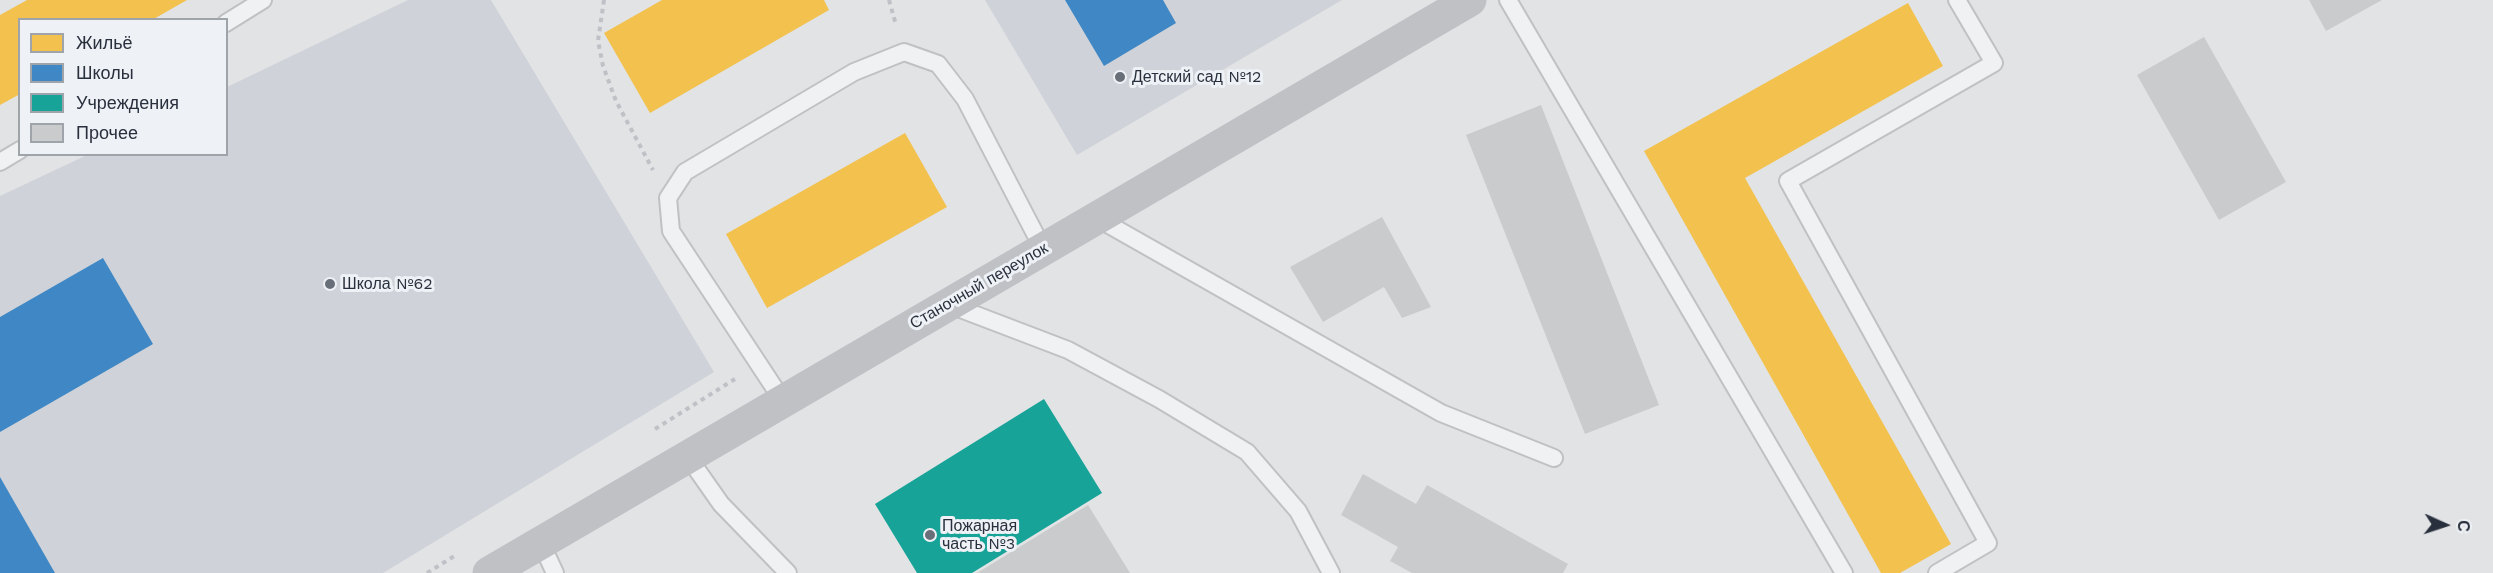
<!DOCTYPE html>
<meta charset="utf-8">
<style>
body{margin:0}
#map{position:relative;width:2493px;height:573px;overflow:hidden;background:#e1e3e5;font-family:"Work Sans",sans-serif}
canvas{display:block}
.legend{position:absolute;left:18px;top:18px;width:210px;height:138px;box-sizing:border-box;background:#eef1f5;border:2px solid #9fa4ab;margin:0;padding:8px 10px;list-style:none;font-size:18px;color:#29303d}
.legend li{display:flex;align-items:center;gap:12px;height:30px}
.legend b{width:30px;border:2px solid #9fa4ab}
.north{position:absolute;left:2415px;top:495px;width:60px;height:60px;-webkit-text-stroke:4px #eef1f5;paint-order:stroke;rotate:93deg;font-size:16px;font-weight:700;line-height:24px;text-align:center;color:#29303d}
.north::after{content:'';display:block;margin:auto;width:21px;height:27px;background:#29303d;clip-path:polygon(50% 0,100% 100%,50% 72%,0 100%)}
</style>
<div id="map">
<canvas width="2493" height="573"></canvas>
<ul class="legend">
<li><b style="height:16px;background:#f2c14e"></b>Жильё</li>
<li><b style="height:16px;background:#3f88c5"></b>Школы</li>
<li><b style="height:16px;background:#17a398"></b>Учреждения</li>
<li><b style="height:16px;background:#c9cbcd"></b>Прочее</li>
</ul>
<div class="north">С</div>
</div>
<script>
const c = document.querySelector('canvas').getContext('2d');
c.lineJoin = 'round';
function fill(path, color) {
  c.fillStyle = color;
  c.fill(path, 'evenodd');
}
function poly(rows) {
  const path = new Path2D();
  for (const r of rows) {
    path.moveTo(r[0], r[1]);
    for (let i = 2; i < r.length; i += 2) path.lineTo(r[i], r[i + 1]);
  }
  return path;
}
function strokePath(path, color, width, dash) {
  c.strokeStyle = color;
  c.lineWidth = width;
  c.lineCap = dash ? 'butt' : 'round';
  c.setLineDash(dash || []);
  c.stroke(path);
}
function write(font, color, halo, rows, align = 'center') {
  c.font = font + ' "Work Sans",sans-serif';
  c.lineWidth = 6;
  c.setLineDash([]);
  c.textBaseline = 'middle';
  c.strokeStyle = halo;
  c.fillStyle = color;
  for (const [text, x, y, turn = 0] of rows) {
    c.save();
    c.translate(x, y);
    c.rotate((+turn || 0) * Math.PI / 180);
    c.textAlign = isNaN(turn) ? turn : align;
    if (halo) c.strokeText(text, 0, 0);
    c.fillText(text, 0, 0);
    c.restore();
  }
}
const built = poly([
 [408,0,491,0,714,372,383,573,0,573,0,196,87,155,226,154,227,87],
 [985,0,1342,0,1077,155]
]);
const homes = poly([
 [27,0,187,0,152,20,20,20,20,94,0,105,0,15],
 [662,0,824,0,829,10,650,113,604,33],
 [1908,3,1943,66,1745,178,1951,544,1900,573,1881,573,1644,151],
 [905,133,947,207,767,308,726,234]
]);
const schools = poly([
 [1065,0,1163,0,1176,23,1104,66],
 [103,258,153,344,0,432,0,317],
 [0,477,55,573,0,573]
]);
const public = poly([
 [1044,399,1102,493,972,573,917,573,875,504]
]);
const building = poly([
 [2309,0,2382,0,2326,31],
 [2204,37,2286,182,2219,220,2137,75],
 [1541,105,1659,405,1585,434,1466,135],
 [1382,217,1431,307,1402,318,1384,287,1323,322,1290,267],
 [1363,474,1416,504,1427,485,1568,564,1563,573,1412,573,1390,561,1398,547,1341,515],
 [1088,505,1130,573,977,573]
]);
const path = poly([
 [604,0,598,41,603,66,616,101,653,170],
 [889,0,896,25],
 [655,429,735,379],
 [427,573,456,555]
]);
const lane = poly([
 [1508,0,1844,573],
 [226,23,263,0],
 [0,162,20,150],
 [1097,218,1441,413,1554,458],
 [950,305,1068,350,1159,399,1247,452,1298,511,1331,573],
 [783,401,671,231,668,198,685,172,854,72,904,52,938,64,965,99,1043,249],
 [688,457,721,504,788,573],
 [541,543,555,573],
 [1937,573,1988,543,1788,181,1994,63,1957,0]
]);
const secondary = poly([
 [489,573,1470,0]
]);
const markers = [
 [1120,77,6,"#696f78"],
 [330,284,6,"#696f78"],
 [930,535,6,"#696f78"]
];
const poiNames = [
 ["Детский сад №12",1132,77],
 ["Школа №62",342,284],
 ["Пожарная",942,526],
 ["часть №3",942,544]
];
const streetNames = [
 ["Станочный переулок",979,286,-30]
];
fill(built, '#cfd2d8');
fill(homes, '#f2c14e');
fill(schools, '#3f88c5');
fill(public, '#17a398');
fill(building, '#c9cbcd');
strokePath(lane, '#bfc1c3', 20);
strokePath(path, '#bfc1c6', 4, [4.5, 4.5]);
strokePath(lane, '#f0f1f2', 16);
strokePath(secondary, '#bfc1c5', 33);
for (const [x, y, r, color] of markers) {
  const dot = new Path2D();
  dot.arc(x, y, r, 0, 2 * Math.PI);
  c.fillStyle = color;
  c.fill(dot);
  strokePath(dot, '#eef1f5', 2);
}
write('16px', '#29303d', '#eef1f5', poiNames, 'left');
write('16px', '#29303d', '#eef1f5', streetNames);
</script>
